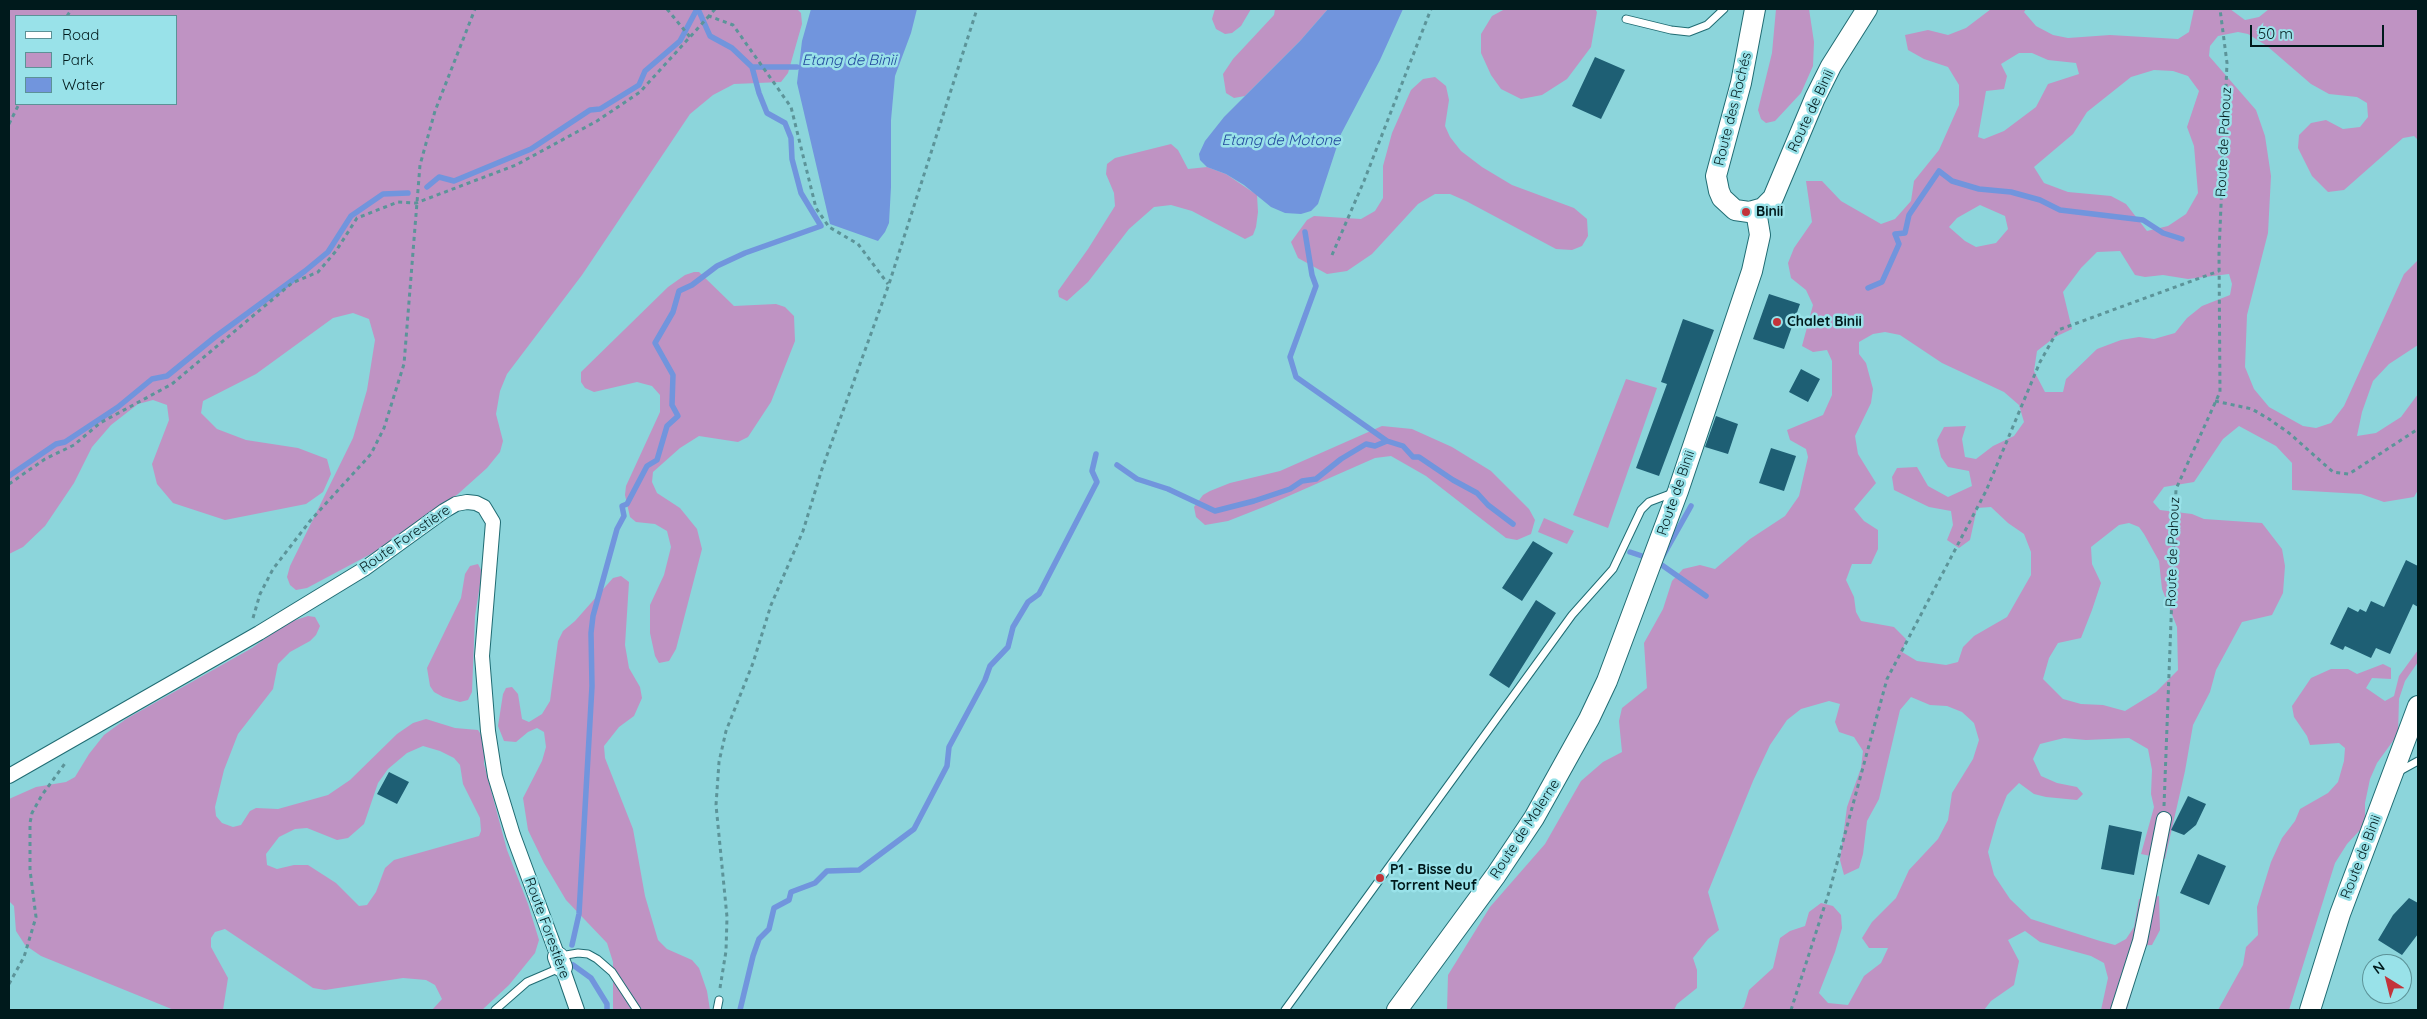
<!DOCTYPE html>
<meta charset="utf-8">
<style>
body{margin:0}
#map{position:relative;width:2427px;height:1019px;overflow:hidden;background:#8cd5db;font-family:Quicksand,sans-serif}
canvas{display:block}
.frame{position:absolute;inset:0;border:10px solid #001a1c;pointer-events:none}
.legend{position:absolute;left:15px;top:15px;width:162px;height:90px;box-sizing:border-box;background:#99e2e9;border:1px solid #5c9297;margin:0;padding:6px 9px;list-style:none;font-size:15px;color:#001a1c}
.legend li{display:flex;align-items:center;gap:10px;height:25px}
.legend b{width:25px;border:1px solid #5c9297}
.north{position:absolute;left:2362px;top:954px;width:50px;height:50px;box-sizing:border-box;background:#99e2e9;border:1px solid #5c9297;border-radius:50%;rotate:324deg;font-size:14px;font-weight:700;line-height:20px;text-align:center;color:#001a1c}
.north::after{content:'';display:block;margin:auto;width:18px;height:22px;background:#c3333a;clip-path:polygon(50% 0,100% 100%,50% 72%,0 100%)}
.scale{position:absolute;left:2250px;top:25px;width:134px;height:22px;box-sizing:border-box;border:2px solid #001a1c;border-top:0;padding-left:6px;font-size:15px;line-height:18px;white-space:nowrap;color:#001a1c;-webkit-text-stroke:4px #99e2e9;paint-order:stroke}
</style>
<div id="map">
<canvas width="2427" height="1019"></canvas>
<div class="frame"></div>
<ul class="legend">
<li><b style="height:6px;background:#fff"></b>Road</li>
<li><b style="height:14px;background:#bf93c3"></b>Park</li>
<li><b style="height:14px;background:#7195dd"></b>Water</li>
</ul>
<div class="north">N</div>
<div class="scale">50 m</div>
</div>
<script>
const c = document.querySelector('canvas').getContext('2d');
c.lineJoin = 'round';
function fill(path, color) {
  c.fillStyle = color;
  c.fill(path, 'evenodd');
}
function poly(rows) {
  const path = new Path2D();
  for (const r of rows) {
    path.moveTo(r[0], r[1]);
    for (let i = 2; i < r.length; i += 2) path.lineTo(r[i], r[i + 1]);
  }
  return path;
}
function strokePath(path, color, width, dash) {
  c.strokeStyle = color;
  c.lineWidth = width;
  c.lineCap = dash ? 'butt' : 'round';
  c.setLineDash(dash || []);
  c.stroke(path);
}
function write(font, color, halo, rows, align = 'center') {
  c.font = font + ' Quicksand,sans-serif';
  c.lineWidth = 5;
  c.setLineDash([]);
  c.textBaseline = 'middle';
  c.strokeStyle = halo;
  c.fillStyle = color;
  for (const [text, x, y, turn = 0] of rows) {
    c.save();
    c.translate(x, y);
    c.rotate((+turn || 0) * Math.PI / 180);
    c.textAlign = isNaN(turn) ? turn : align;
    if (halo) c.strokeText(text, 0, 0);
    c.fillText(text, 0, 0);
    c.restore();
  }
}
const green = poly([
 [9,9,797,9,801,13,802,24,788,73,781,82,734,84,713,95,690,114,582,275,507,374,500,391,496,414,503,441,500,452,487,468,458,494,397,540,307,588,296,590,290,585,287,577,290,566,353,438,367,390,375,340,369,319,353,313,333,318,256,374,203,401,201,413,217,429,246,440,298,448,327,459,331,474,323,492,306,504,225,520,173,503,157,484,152,464,169,420,167,405,153,400,138,404,111,425,92,447,74,483,45,526,23,547,9,554],
 [16,16,176,16,176,104,16,104],
 [1215,9,1251,9,1241,26,1232,33,1225,34,1216,29,1212,19],
 [1275,9,1328,9,1300,41,1245,96,1234,98,1226,93,1223,74,1233,59,1274,15],
 [1505,9,1595,9,1597,12,1591,47,1567,79,1542,95,1521,99,1501,89,1491,75,1481,53,1481,34,1492,16],
 [1776,9,1809,9,1814,42,1813,66,1801,93,1775,121,1766,123,1761,119,1758,110,1772,53],
 [1991,9,2026,9,2024,12,2036,26,2053,35,2068,38,2110,35,2178,39,2189,32,2194,9,2230,9,2245,20,2259,17,2269,9,2418,9,2418,140,2414,136,2403,138,2344,190,2328,192,2312,176,2298,148,2299,135,2311,123,2326,120,2343,129,2360,127,2368,117,2367,103,2357,97,2329,94,2311,84,2267,46,2248,34,2238,32,2218,36,2210,46,2209,56,2256,110,2265,136,2271,176,2268,233,2247,315,2245,367,2254,389,2269,407,2303,426,2316,428,2331,423,2344,406,2404,274,2418,260,2418,345,2389,364,2373,381,2362,412,2357,436,2376,433,2401,417,2418,394,2418,490,2414,497,2384,502,2361,494,2292,490,2292,463,2276,446,2239,426,2223,439,2194,482,2164,487,2153,502,2160,510,2192,514,2204,519,2262,523,2282,549,2285,566,2283,593,2272,615,2242,622,2216,670,2210,692,2193,725,2185,771,2165,859,2141,854,2154,807,2151,794,2152,770,2148,749,2129,738,2086,740,2064,738,2040,744,2033,759,2041,776,2057,783,2077,787,2083,794,2077,800,2046,797,2034,794,2019,783,2007,795,1997,820,1988,852,1994,875,2010,899,2031,919,2100,941,2115,945,2126,939,2134,927,2139,899,2159,896,2160,930,2152,945,2130,946,2129,957,2137,973,2127,1010,2101,1010,2108,978,2104,963,2091,956,2040,942,2025,931,2008,940,2019,961,2014,985,1991,1001,1984,1010,1740,1010,1744,1007,1749,990,1773,968,1780,938,1790,931,1805,926,1809,912,1821,903,1833,906,1841,915,1842,928,1835,952,1819,993,1828,1003,1848,1005,1864,976,1881,963,1888,948,1869,948,1862,938,1872,922,1896,898,1909,870,1938,839,1948,820,1952,793,1973,759,1979,740,1974,723,1962,712,1947,706,1930,705,1911,697,1900,710,1879,799,1867,821,1863,854,1859,868,1844,875,1840,860,1847,807,1861,768,1863,751,1854,737,1839,732,1835,722,1840,704,1829,701,1801,709,1787,720,1770,745,1753,781,1708,892,1719,930,1708,939,1693,958,1697,970,1697,988,1677,1004,1674,1010,1447,1010,1448,975,1490,907,1545,844,1581,781,1603,762,1622,752,1619,721,1622,708,1647,688,1644,643,1663,609,1672,581,1683,569,1700,565,1715,569,1750,539,1785,516,1799,496,1808,457,1806,449,1790,440,1787,430,1823,415,1832,395,1832,361,1827,350,1813,352,1802,346,1813,305,1806,290,1791,278,1788,263,1794,248,1812,222,1806,181,1822,181,1841,201,1881,224,1895,219,1911,201,1914,181,1939,150,1959,105,1959,85,1948,67,1924,59,1908,50,1905,35,1928,30,1948,35,1966,28],
 [2019,53,2032,53,2048,60,2076,63,2079,74,2048,84,2036,107,2004,131,1984,139,1978,137,1986,91,2004,89,2007,76,2001,64],
 [2154,70,2173,71,2188,76,2199,91,2187,127,2194,146,2198,193,2186,214,2168,226,2147,231,2126,204,2111,196,2068,192,2044,183,2034,167,2073,134,2087,112,2131,77],
 [1980,205,2005,216,2008,229,1996,243,1976,247,1965,241,1949,227,1957,218],
 [2120,251,2135,275,2145,277,2163,275,2188,279,2229,274,2232,284,2230,295,2202,306,2187,318,2175,333,2154,339,2139,337,2121,340,2097,349,2066,379,2063,392,2045,392,2034,371,2037,351,2055,337,2072,329,2063,292,2081,268,2097,252],
 [1885,332,1900,335,1942,363,2004,392,2019,405,2024,422,2014,436,1993,446,1976,459,1965,457,1962,439,1966,426,1944,427,1937,440,1941,457,1948,467,1969,471,1972,486,1948,497,1928,486,1917,467,1897,468,1892,477,1894,490,1929,507,1951,511,1953,525,1947,540,1959,548,1970,540,1977,508,1991,507,2008,523,2024,534,2031,552,2031,575,2007,617,1974,636,1963,647,1958,662,1946,665,1917,661,1902,652,1906,639,1894,627,1861,621,1856,612,1854,597,1846,580,1852,564,1871,564,1878,549,1878,530,1864,521,1854,509,1876,483,1858,454,1855,436,1871,403,1873,389,1866,363,1859,354,1859,342,1873,334],
 [2129,523,2139,527,2144,534,2159,561,2162,589,2177,627,2178,670,2156,692,2125,711,2103,705,2081,704,2063,699,2043,679,2049,658,2058,643,2081,638,2092,610,2101,583,2092,564,2091,547,2119,525],
 [1435,77,1446,86,1449,100,1445,126,1450,137,1461,151,1482,167,1512,185,1574,208,1587,219,1588,236,1582,246,1572,250,1556,249,1466,201,1450,194,1435,194,1418,204,1372,254,1347,271,1327,274,1298,258,1291,242,1307,220,1314,216,1361,219,1375,211,1383,198,1383,166,1392,133,1411,90,1423,79],
 [1171,144,1178,150,1188,169,1207,167,1226,174,1257,195,1258,212,1256,227,1253,235,1245,239,1192,211,1171,205,1154,207,1129,229,1088,282,1067,301,1059,297,1058,291,1088,249,1115,206,1114,193,1106,174,1107,164,1115,158],
 [694,272,699,272,734,306,776,304,785,307,794,316,795,341,771,402,748,437,738,442,699,436,680,448,653,472,652,482,657,493,680,508,697,529,702,549,676,649,669,661,659,663,655,656,650,633,650,605,664,575,671,547,667,531,655,524,636,522,630,517,625,495,626,486,660,412,660,395,652,386,637,382,594,392,585,388,581,382,581,372,668,287,685,275],
 [1626,379,1657,388,1608,528,1573,515],
 [1382,426,1412,429,1452,447,1491,471,1529,509,1535,520,1531,534,1517,540,1506,538,1426,476,1391,456,1375,458,1266,506,1228,521,1205,525,1196,517,1194,507,1203,495,1210,491,1230,483,1280,471],
 [1544,518,1574,531,1567,544,1538,532],
 [478,564,482,572,475,616,472,692,468,700,460,702,443,697,434,692,430,686,427,668,461,598,465,574,470,566],
 [621,576,629,582,625,645,629,668,640,687,642,698,634,716,619,727,604,746,605,758,633,829,645,896,658,940,667,949,692,960,699,968,707,991,710,1010,613,1010,613,962,607,943,566,900,544,863,528,830,523,798,542,761,546,747,544,732,537,728,528,732,516,742,504,741,498,726,503,694,506,688,512,687,518,694,522,719,529,722,542,714,550,701,558,641,563,631,575,621,613,578],
 [308,616,315,617,320,626,316,635,310,641,290,652,278,664,273,689,238,734,224,770,215,807,216,816,222,823,233,827,241,825,250,811,256,808,278,809,328,795,350,780,397,734,413,723,426,719,455,728,478,730,484,739,484,764,507,850,528,904,539,940,535,953,509,985,482,1010,432,1010,442,999,435,985,426,980,403,978,325,990,313,988,225,929,215,932,211,938,211,947,228,978,223,1010,174,1010,41,956,25,945,16,931,14,906,9,901,9,799,36,787,66,782,75,777,89,754,104,735,126,719,252,648,287,623],
 [423,746,440,751,454,758,460,765,463,784,480,818,481,831,479,836,394,860,385,868,376,892,367,905,359,906,336,883,308,865,294,865,277,869,267,865,266,854,279,837,295,829,307,828,337,840,348,838,364,824,378,783,388,769,407,753],
 [2418,650,2418,662,2405,681,2399,699,2398,734,2377,763,2370,779,2365,803,2365,817,2360,830,2347,844,2335,863,2289,1010,2218,1010,2243,965,2246,947,2258,935,2257,907,2271,862,2282,838,2295,821,2300,809,2328,793,2338,782,2344,761,2345,748,2339,743,2310,745,2307,736,2294,717,2292,706,2311,678,2331,669,2348,669,2357,674,2383,664,2391,668,2391,679,2372,678,2366,688,2385,701,2394,696,2399,676]
]);
const water = poly([
 [811,9,917,9,911,33,895,76,891,120,891,187,889,223,885,232,878,241,830,224,797,83,802,41],
 [1328,9,1403,9,1380,60,1341,134,1318,204,1311,211,1301,214,1285,213,1271,207,1244,185,1226,174,1207,167,1200,160,1199,154,1205,141,1224,117,1300,41]
]);
const stream = poly([
 [698,9,710,36,732,48,752,67,797,67],
 [427,187,439,177,454,181,531,149,590,110,600,109,639,85,645,71,680,41,697,9],
 [1305,232,1312,275,1316,286,1290,357,1296,377,1387,441],
 [1868,288,1882,282,1899,244,1895,234,1905,233,1909,215,1939,171,1952,181,1979,189,2011,192,2040,200,2060,210,2143,220,2163,233,2182,239],
 [1117,465,1137,479,1168,489,1215,511,1254,501,1290,489,1302,481,1316,479,1341,459,1366,444,1375,446,1387,441,1403,446,1413,457,1419,457,1453,480,1477,493,1488,505,1513,524],
 [9,476,56,444,65,442,118,407,152,379,167,376,215,337,305,271,328,252,351,216,383,194,408,193],
 [1691,506,1659,563,1706,596],
 [1630,552,1642,556],
 [572,945,579,914,592,686,591,633,593,616,617,529,624,516,622,506,627,504,647,466,657,460,667,426,678,416,672,405,673,375,655,343,673,312,679,291,692,285,717,266,745,253,821,226,801,193,792,159,791,138,785,123,767,113,759,93,752,67],
 [573,965,591,978,607,1004,607,1010],
 [740,1010,753,956,759,939,769,929,774,908,789,900,791,892,815,883,827,871,859,870,914,829,947,766,949,747,985,680,990,666,1008,647,1013,627,1028,602,1039,594,1097,482,1092,471,1096,454]
]);
const building = poly([
 [1595,57,1625,70,1601,119,1572,106],
 [1769,294,1800,304,1784,349,1753,339],
 [1683,319,1714,330,1659,476,1636,468,1667,384,1661,382],
 [1801,369,1820,379,1808,402,1789,392],
 [1716,416,1738,424,1728,454,1705,447],
 [1771,448,1796,456,1784,491,1759,483],
 [1533,541,1553,553,1522,601,1502,588],
 [2406,560,2418,566,2418,607,2413,604,2390,654,2376,648,2371,658,2345,646,2343,650,2330,644,2348,607,2358,612,2360,609,2366,612,2371,601,2384,607],
 [1536,600,1556,613,1509,688,1489,675],
 [389,772,409,782,397,804,377,794],
 [2188,796,2206,804,2196,825,2184,835,2171,830],
 [2109,825,2142,832,2134,875,2101,869],
 [2198,854,2226,866,2209,905,2180,893],
 [2409,898,2418,903,2418,934,2402,955,2378,940,2393,915]
]);
const path = poly([
 [667,9,690,37],
 [715,9,709,16,733,25,791,107,816,208,829,227,858,244,888,284],
 [67,16,72,9],
 [9,124,19,104],
 [1332,255,1364,181,1431,9],
 [2215,401,2252,409,2269,419,2289,433,2333,472,2349,474,2418,429],
 [9,484,45,459,74,445,100,423,172,384,292,283,318,272,336,251,357,218,398,202,416,203,516,165,597,121,640,92,709,16],
 [253,618,260,594,273,569,310,521,371,454,384,428,404,364,420,165,435,111,475,9],
 [2164,806,2176,489,2220,392,2219,253,2227,63,2220,9],
 [9,984,24,957,36,917,30,870,30,823,32,813,42,795,66,762],
 [720,988,726,951,727,917,716,805,719,762,726,731,753,663,771,605,803,531,822,469,889,284,977,9],
 [1791,1010,1830,889,1887,679,1986,491,2040,362,2058,330,2219,271]
]);
const lane = poly([
 [1626,19,1671,30,1689,32,1707,25,1724,9],
 [2398,772,2418,761],
 [560,956,578,953,588,954,597,959,612,972,637,1010],
 [495,1010,527,982,562,967],
 [717,1010,719,1000],
 [1285,1010,1572,615,1613,569,1641,510,1649,502,1673,493]
]);
const street = poly([
 [9,776,259,633,364,569,444,511,456,504,467,502,476,503,484,507,493,522,482,656,488,731,495,776,513,835,558,957],
 [562,967,577,1010],
 [2118,1010,2140,941,2164,819]
]);
const secondary = poly([
 [1755,9,1741,83,1716,176,1719,191,1722,198,1735,210,1749,212,1763,208,1773,198,1815,98,1831,66,1867,9],
 [558,957,562,967],
 [1397,1010,1496,875,1534,818,1589,719,1607,681,1678,491,1752,271,1760,235,1756,211],
 [2310,1010,2340,914,2418,706]
]);
const markers = [
 [1746,212,5,"#c3333a"],
 [1777,322,5,"#c3333a"],
 [1380,878,5,"#c3333a"]
];
const streetNames = [
 ["Route des Rochés",1733,109,-76],
 ["Route de Binii",1811,111,-65],
 ["Route de Pahouz",2224,142,-87],
 ["Route de Binii",1676,493,-71],
 ["Route Forestière",405,539,-35],
 ["Route de Pahouz",2173,552,-88],
 ["Route de Malerne",1525,829,-57],
 ["Route de Binii",2361,857,-69],
 ["Route Forestière",547,928,70]
];
const poiNames = [
 ["Binii",1756,212],
 ["Chalet Binii",1787,322],
 ["P1 - Bisse du",1390,870],
 ["Torrent Neuf",1390,886]
];
const waterNames = [
 ["Etang de Binii",849,60],
 ["Etang de Motone",1281,140]
];
fill(green, '#bf93c3');
fill(water, '#7195dd');
strokePath(stream, '#7195dd', 5.5);
fill(building, '#1e5f74');
strokePath(lane, '#206c73', 9);
strokePath(street, '#206c73', 16);
strokePath(secondary, '#206c73', 22);
strokePath(path, '#5c9499', 3, [4, 4]);
strokePath(lane, '#fff', 7);
strokePath(street, '#fff', 14);
strokePath(secondary, '#fff', 20);
for (const [x, y, r, color] of markers) {
  const dot = new Path2D();
  dot.arc(x, y, r, 0, 2 * Math.PI);
  c.fillStyle = color;
  c.fill(dot);
  strokePath(dot, '#99e2e9', 2);
}
write('14px', '#001a1c', '#99e2e9', streetNames);
write('bold 14px', '#001a1c', '#99e2e9', poiNames, 'left');
write('italic 15px', '#22489d', '#99e2e9', waterNames);
</script>
